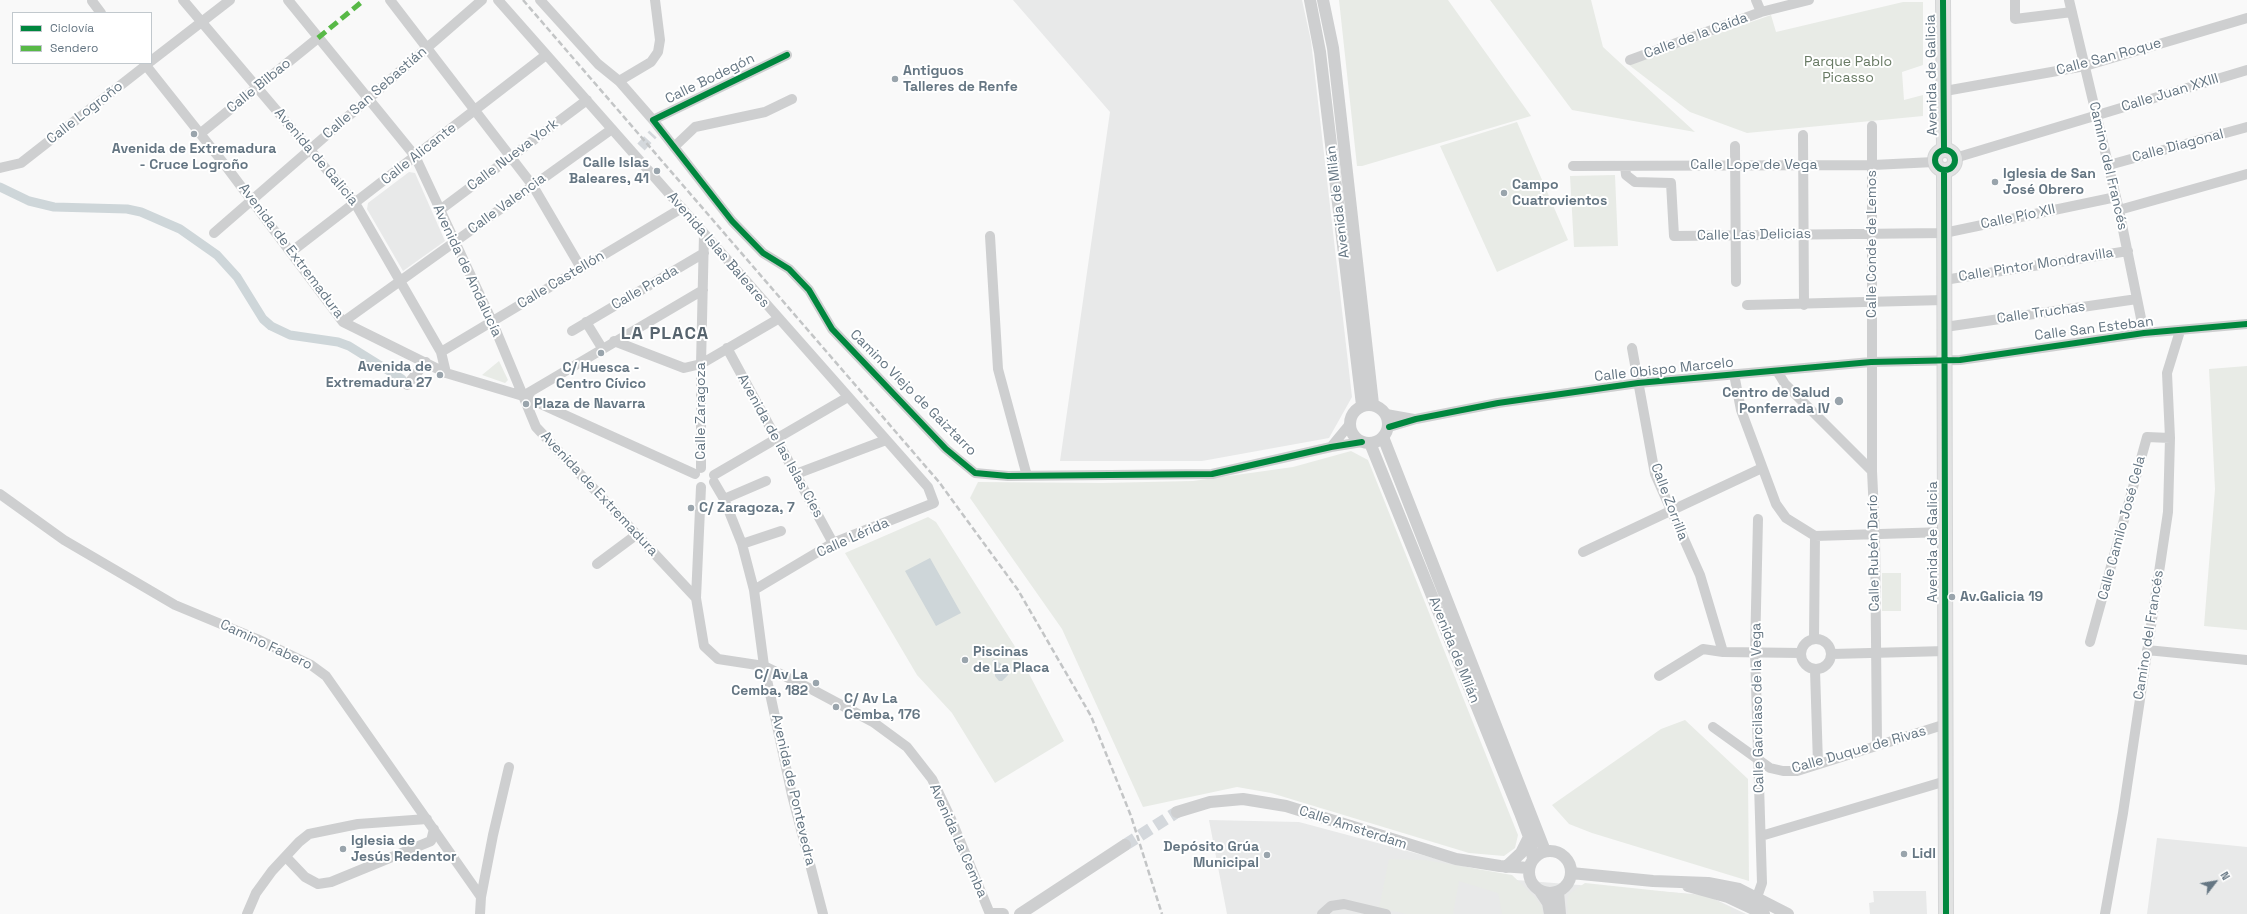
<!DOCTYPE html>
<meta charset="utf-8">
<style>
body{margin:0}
#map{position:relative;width:2247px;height:914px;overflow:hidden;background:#f9f9f9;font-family:"Space Grotesk",sans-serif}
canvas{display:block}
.legend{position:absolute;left:12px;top:12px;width:140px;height:52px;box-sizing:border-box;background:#fff;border:1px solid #c1c8cd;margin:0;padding:5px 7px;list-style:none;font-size:12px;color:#657683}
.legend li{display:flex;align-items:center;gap:8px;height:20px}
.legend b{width:20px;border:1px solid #c1c8cd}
.north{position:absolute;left:2195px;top:862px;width:40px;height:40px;-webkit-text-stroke:3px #fff;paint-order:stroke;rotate:59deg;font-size:11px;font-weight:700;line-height:16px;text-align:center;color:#657683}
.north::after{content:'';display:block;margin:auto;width:14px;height:18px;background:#657683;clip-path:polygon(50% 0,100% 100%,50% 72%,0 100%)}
</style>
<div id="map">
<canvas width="2247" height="914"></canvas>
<ul class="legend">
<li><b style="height:5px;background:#00873e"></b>Ciclovía</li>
<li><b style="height:5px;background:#58b947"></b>Sendero</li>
</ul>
<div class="north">N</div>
</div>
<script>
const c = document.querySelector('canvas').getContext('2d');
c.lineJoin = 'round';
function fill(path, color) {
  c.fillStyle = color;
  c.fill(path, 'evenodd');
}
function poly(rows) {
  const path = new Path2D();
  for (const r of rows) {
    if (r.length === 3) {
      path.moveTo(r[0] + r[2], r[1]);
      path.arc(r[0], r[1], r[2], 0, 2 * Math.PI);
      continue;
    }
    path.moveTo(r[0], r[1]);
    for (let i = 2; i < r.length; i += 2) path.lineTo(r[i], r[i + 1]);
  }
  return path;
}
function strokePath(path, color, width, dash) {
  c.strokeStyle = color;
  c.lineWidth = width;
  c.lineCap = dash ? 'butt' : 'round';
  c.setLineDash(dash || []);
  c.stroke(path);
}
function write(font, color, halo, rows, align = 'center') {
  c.font = font + ' "Space Grotesk",sans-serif';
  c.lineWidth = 4;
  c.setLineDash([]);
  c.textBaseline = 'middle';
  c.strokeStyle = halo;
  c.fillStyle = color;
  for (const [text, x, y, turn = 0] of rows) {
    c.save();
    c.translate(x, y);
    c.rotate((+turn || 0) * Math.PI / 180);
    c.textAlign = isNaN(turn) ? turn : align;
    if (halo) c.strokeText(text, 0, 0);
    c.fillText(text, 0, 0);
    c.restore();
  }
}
const built = poly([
 [1013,0,1302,0,1311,41,1352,397,1329,438,1202,461,1060,461,1110,112],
 [409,172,415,173,445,241,403,271,367,209,368,203],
 [1209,820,1299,822,1516,880,1706,895,1746,914,1227,914],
 [2157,838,2247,847,2247,914,2147,914],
 [1873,891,1926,891,1927,914,1870,914,1869,903,1874,902]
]);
const green = poly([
 [1339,0,1448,0,1531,116,1362,166,1357,166],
 [1490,0,1591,0,1603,47,1695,132,1572,110],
 [1903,2,1923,2,1923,65,1902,72,1904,100,1923,95,1923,116,1747,133,1690,112,1629,65,1771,15,1776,32],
 [1517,122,1568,240,1497,272,1440,146],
 [1615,175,1618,246,1574,247,1570,176],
 [499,361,508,380,505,383,482,375],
 [2247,366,2247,630,2204,626,2215,489,2209,369],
 [1351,451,1368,460,1518,835,1515,848,1504,856,1469,853,1271,793,1237,787,1143,807,1062,629,970,498,978,482,1102,483,1193,481,1293,467],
 [928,517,936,522,1014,645,1064,741,995,783,952,713,917,675,845,553],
 [1882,573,1901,573,1901,611,1882,611],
 [1685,720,1748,779,1749,881,1592,833,1569,824,1552,805,1661,729],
 [1389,859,1425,860,1512,875,1535,897,1542,907,1543,914,1502,914,1498,893,1459,881,1453,914,1407,914,1379,908],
 [1585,883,1707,896,1731,908,1731,914,1568,914,1567,902,1569,894]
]);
const water = poly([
 [930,558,961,613,936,626,905,571],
 [994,659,1009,669,1008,675,1002,681,999,681,995,676,995,665,992,661]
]);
const canal = poly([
 [0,187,29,201,54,207,127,209,141,212,180,229,217,255,237,277,263,319,271,326,290,335,338,342,349,346,402,379]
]);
const minorTunnel = poly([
 [641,147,653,134]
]);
const tertiaryTunnel = poly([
 [1125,845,1177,812]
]);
const minor = poly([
 [183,0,355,203,441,352,446,373],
 [288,0,415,156,492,321,536,427,696,598],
 [390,0,533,186,581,268],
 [498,0,928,487,934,503,833,543,754,590],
 [540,0,598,64,619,81,653,120],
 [1756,0,1761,12],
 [2015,0,2015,19,2072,12],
 [2069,0,2119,210,2144,333],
 [92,1,101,13],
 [787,55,653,120,732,221,763,253,789,269,809,290,832,329,946,449,975,473,1008,476,1212,474,1331,447,1362,442],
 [1630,60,1761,12,1809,0],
 [151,61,230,0],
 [144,63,225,165,343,322,446,373,523,396,695,474],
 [619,81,651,62,658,52,660,40,655,0],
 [1945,91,2085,66,2247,18],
 [1872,126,1872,471,1875,534,1877,745],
 [201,133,318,38],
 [1803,135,1804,305],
 [1735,146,1736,282],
 [674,147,695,127,765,112,792,99],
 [1955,158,2247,70],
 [2109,165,2247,127],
 [1573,166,1873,165,1934,162],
 [1625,166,1626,175,1635,182,1671,183,1674,236,1944,233,2116,197],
 [0,168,21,163,149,63],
 [440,210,587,100],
 [2119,210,2247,174],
 [214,233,482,0],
 [990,236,998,369,1027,476],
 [291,252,546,55],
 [1944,280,2128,251],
 [1747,305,1944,300],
 [343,322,612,129],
 [586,322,602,348],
 [1945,327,2137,299],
 [572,331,704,253],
 [614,341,684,368,701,364,778,319],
 [727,348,833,543],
 [1632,348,1655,474,1700,575,1723,652],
 [441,352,682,208],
 [1777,371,1785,384,1872,471],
 [1734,374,1741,410,1776,504,1786,518,1815,536,1945,532],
 [407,385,426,362],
 [523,396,703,290],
 [1386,414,1414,419],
 [1389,427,1416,419,1498,403,1638,383,1871,362,1960,360,2144,333,2247,324],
 [1331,447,1350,424],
 [701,468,701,364,704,234],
 [796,474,886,440],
 [714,475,848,397],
 [714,482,724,499,742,544,754,590,764,666,792,795,823,914],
 [701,487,696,598,704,646,718,659,764,666,813,690,873,722,907,747,932,779,951,819,990,914],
 [0,494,64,540,175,605,257,639,311,665,326,676,481,897,480,914],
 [724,499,766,481],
 [742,544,781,531],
 [1583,552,1762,468],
 [597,564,636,535],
 [1816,654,15],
 [1814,639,1815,536],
 [2090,642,2147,437,2170,438],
 [2147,650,2247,660],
 [1832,654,1946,651],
 [1815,670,1818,764],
 [1659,676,1703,649,1723,652,1801,653],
 [1713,727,1770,768,1783,771,1797,771,1946,724],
 [1761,836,1946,781],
 [286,857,305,877,318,884,331,882,431,841,434,829],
 [481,897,493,835,509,767],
 [1757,897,1762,883,1755,652,1758,519],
 [247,914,256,893,272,871,299,842,309,834,358,824,427,819],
 [1322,914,1331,906,1344,904,1386,914],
 [2105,914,2123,813,2168,512,2170,438,2167,373,2180,331]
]);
const tertiary = poly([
 [1310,0,1320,52,1362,405],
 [1323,0,1333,48,1373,404],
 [1369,424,19],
 [1383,437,1545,851],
 [1370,443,1520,813,1529,837,1533,859],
 [1177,812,1210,802,1243,799,1286,806,1456,859,1500,866,1529,868],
 [1550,872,21],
 [1506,867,1521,853,1529,837],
 [1571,873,1653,881,1708,883,1739,889,1788,914],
 [1688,886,1728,897,1764,914],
 [1540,891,1548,903,1550,914],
 [1558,892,1560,914],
 [992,914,1003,914],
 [1020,914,1125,845]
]);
const secondary = poly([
 [1943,0,1944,150],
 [1945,160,10],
 [1944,170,1946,914]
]);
const rail = poly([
 [523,0,939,482,1018,590,1091,716,1131,816,1162,914]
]);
const quiet = poly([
 [318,38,364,0]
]);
const cycleway = poly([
 [1943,0,1944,150],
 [787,55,653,120,732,221,763,253,789,269,809,290,832,329,946,449,975,473,1008,476,1212,474,1331,447,1362,442],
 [1945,160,10],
 [1944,170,1946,914],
 [1389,427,1416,419,1498,403,1638,383,1871,362,1960,360,2144,333,2247,324]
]);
const markers = [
 [895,79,4,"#99a4ac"],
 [194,134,4,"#99a4ac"],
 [657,171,4,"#99a4ac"],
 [1995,182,4,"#99a4ac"],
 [1504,193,4,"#99a4ac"],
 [601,353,4,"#99a4ac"],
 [440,375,4,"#99a4ac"],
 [1839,401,5,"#99a4ac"],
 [526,404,4,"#99a4ac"],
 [691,508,4,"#99a4ac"],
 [1952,597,4,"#99a4ac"],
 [965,660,4,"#99a4ac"],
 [816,683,4,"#99a4ac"],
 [836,707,4,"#99a4ac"],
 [343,849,4,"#99a4ac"],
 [1904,854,4,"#99a4ac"],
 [1267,855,4,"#99a4ac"]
];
const streetNames = [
 ["Calle de la Caída",1696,36,-20],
 ["Calle San Roque",2109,57,-15],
 ["Avenida de Galicia",1932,75,-91],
 ["Calle Bodegón",710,79,-26],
 ["Calle Bilbao",259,86,-39],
 ["Calle San Sebastián",375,93,-41],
 ["Calle Juan XXIII",2170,93,-17],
 ["Calle Logroño",85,113,-38],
 ["Calle Diagonal",2178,146,-15],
 ["Calle Alicante",419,154,-38],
 ["Calle Nueva York",513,155,-37],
 ["Avenida de Galicia",316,157,50],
 ["Calle Lope de Vega",1754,165],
 ["Camino del Francés",2108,166,77],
 ["Avenida de Milán",1338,202,-97],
 ["Calle Valencia",507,204,-36],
 ["Calle Pío XII",2018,217,-12],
 ["Calle Las Delicias",1754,235,-1],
 ["Calle Conde de Lemos",1872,244,-90],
 ["Avenida Islas Baleares",718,250,49],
 ["Avenida de Extremadura",291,251,53],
 ["Calle Pintor Mondravilla",2036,265,-9],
 ["Avenida de Andalucía",467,271,65],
 ["Calle Castellón",561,280,-31],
 ["Calle Prada",645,288,-30],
 ["Calle Truchas",2041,313,-8],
 ["Calle San Esteban",2094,329,-7],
 ["Calle Obispo Marcelo",1664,370,-6],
 ["Camino Viejo de Gaiztarro",913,393,45],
 ["Calle Zaragoza",701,411,-90],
 ["Avenida de las Islas Cíes",780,446,61],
 ["Avenida de Extremadura",599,494,47],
 ["Calle Zorrilla",1669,502,69],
 ["Calle Camilo José Cela",2122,528,-75],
 ["Calle Lérida",853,538,-24],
 ["Avenida de Galicia",1933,542,-90],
 ["Calle Rubén Darío",1874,553,-91],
 ["Camino del Francés",2149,635,-81],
 ["Camino Fabero",266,645,25],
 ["Avenida de Milán",1454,650,68],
 ["Calle Garcilaso de la Vega",1758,708,-91],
 ["Calle Duque de Rivas",1859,750,-16],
 ["Avenida de Pontevedra",793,790,77],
 ["Calle Amsterdam",1353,828,18],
 ["Avenida La Cemba",958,841,66]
];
const parkNames = [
 ["Parque Pablo",1848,62],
 ["Picasso",1848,78]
];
const poiNames = [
 ["Antiguos",903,71],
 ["Talleres de Renfe",903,87],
 ["Avenida de Extremadura",194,149,"center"],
 ["- Cruce Logroño",194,165,"center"],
 ["Calle Islas",649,163,"right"],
 ["Baleares, 41",649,179,"right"],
 ["Iglesia de San",2003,174],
 ["José Obrero",2003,190],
 ["Campo",1512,185],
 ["Cuatrovientos",1512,201],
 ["Avenida de",432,367,"right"],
 ["Extremadura 27",432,383,"right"],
 ["C/ Huesca -",601,368,"center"],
 ["Centro Cívico",601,384,"center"],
 ["Centro de Salud",1830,393,"right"],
 ["Ponferrada IV",1830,409,"right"],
 ["Plaza de Navarra",534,404],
 ["C/ Zaragoza, 7",699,508],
 ["Av.Galicia 19",1960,597],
 ["Piscinas",973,652],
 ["de La Placa",973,668],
 ["C/ Av La",808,675,"right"],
 ["Cemba, 182",808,691,"right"],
 ["C/ Av La",844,699],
 ["Cemba, 176",844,715],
 ["Iglesia de",351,841],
 ["Jesús Redentor",351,857],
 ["Depósito Grúa",1259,847,"right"],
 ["Municipal",1259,863,"right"],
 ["Lidl",1912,854]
];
const districtNames = [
 ["LA PLACA",665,334]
];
fill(built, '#e8e9e9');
fill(green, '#e8ebe6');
fill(water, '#ced6d9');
strokePath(canal, '#ced6d9', 9);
strokePath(minorTunnel, '#d4d8dc', 10, [10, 5]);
strokePath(tertiaryTunnel, '#d4d8dc', 12, [12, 6]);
strokePath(secondary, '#d5d6d7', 16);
strokePath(minor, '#cecfd0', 10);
strokePath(tertiary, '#cecfd0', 12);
strokePath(secondary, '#e1e2e2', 14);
strokePath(rail, '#c3c5c6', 2.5, [6, 3]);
strokePath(quiet, '#58b947', 5, [10, 5]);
strokePath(cycleway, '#00873e', 6);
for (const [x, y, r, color] of markers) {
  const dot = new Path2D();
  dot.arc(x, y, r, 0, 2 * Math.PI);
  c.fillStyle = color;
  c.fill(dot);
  strokePath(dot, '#fff', 1.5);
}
write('14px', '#657683', '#fff', streetNames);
write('14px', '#687a64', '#fff', parkNames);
write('bold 14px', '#657683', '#fff', poiNames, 'left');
c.letterSpacing = '1px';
write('bold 18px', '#57646e', '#fff', districtNames);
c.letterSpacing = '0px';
</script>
